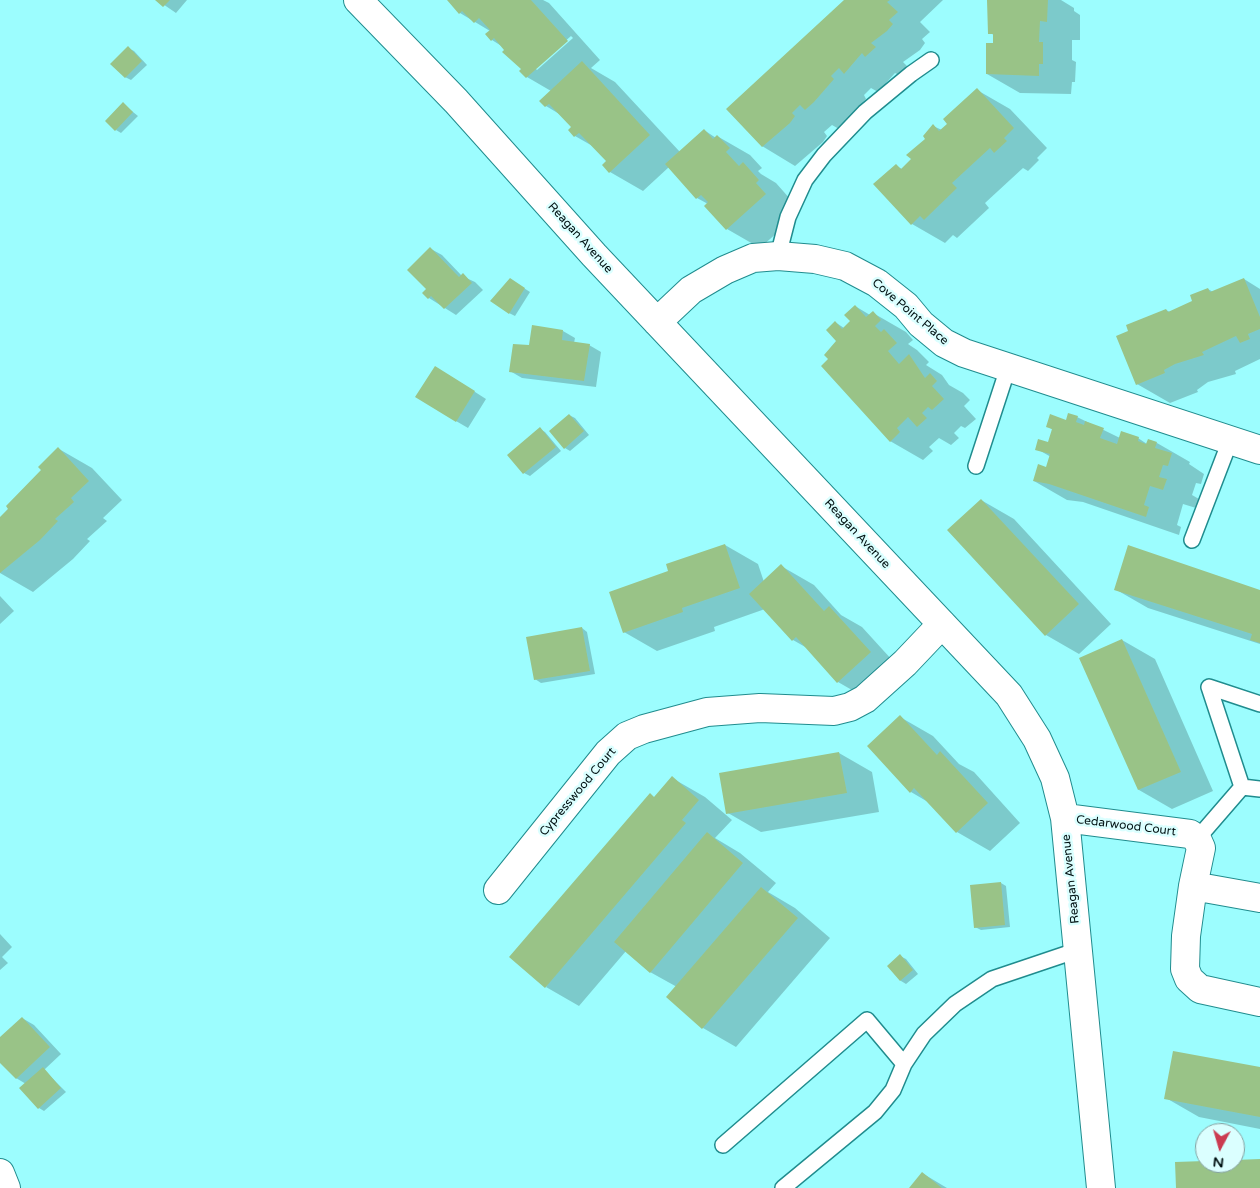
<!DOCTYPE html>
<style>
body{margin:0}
#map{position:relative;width:1260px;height:1188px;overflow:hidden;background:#9cfdfe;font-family:"Varela Round",sans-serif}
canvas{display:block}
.north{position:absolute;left:1195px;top:1123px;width:50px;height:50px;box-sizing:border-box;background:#dbffff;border:1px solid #83a0a0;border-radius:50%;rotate:186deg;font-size:14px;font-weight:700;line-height:20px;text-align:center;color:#001112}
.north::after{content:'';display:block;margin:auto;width:18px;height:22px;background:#cb3b51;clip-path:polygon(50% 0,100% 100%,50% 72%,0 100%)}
</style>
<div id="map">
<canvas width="1260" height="1188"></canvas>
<div class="north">N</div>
</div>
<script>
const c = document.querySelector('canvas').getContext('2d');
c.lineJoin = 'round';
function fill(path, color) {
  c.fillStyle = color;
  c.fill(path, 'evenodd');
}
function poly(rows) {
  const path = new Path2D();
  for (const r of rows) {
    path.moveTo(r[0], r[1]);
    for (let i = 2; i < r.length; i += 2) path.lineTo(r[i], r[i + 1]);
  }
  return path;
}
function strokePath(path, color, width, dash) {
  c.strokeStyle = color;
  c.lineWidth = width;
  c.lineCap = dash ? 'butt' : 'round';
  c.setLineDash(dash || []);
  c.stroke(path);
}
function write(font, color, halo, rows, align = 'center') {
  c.font = font + ' "Varela Round",sans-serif';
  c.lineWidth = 5;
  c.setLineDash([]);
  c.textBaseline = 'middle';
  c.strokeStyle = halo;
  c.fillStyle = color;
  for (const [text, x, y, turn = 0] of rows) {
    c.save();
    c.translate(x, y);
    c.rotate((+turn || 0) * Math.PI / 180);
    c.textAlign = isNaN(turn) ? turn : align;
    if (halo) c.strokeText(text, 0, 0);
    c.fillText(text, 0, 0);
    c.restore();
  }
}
const shadow = poly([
 [157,0,187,0,176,13],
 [448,0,543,0,549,3,600,60,591,68,615,82,680,152,704,130,716,138,717,136,750,155,762,168,758,171,761,174,776,183,791,200,788,203,798,214,760,248,727,229,708,204,697,198,669,167,643,191,610,172,608,161,596,148,575,136,569,130,572,127,561,115,546,106,541,101,551,91,527,77,523,69,503,47,492,40,490,31,460,13],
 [571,36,573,38,537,70,535,68],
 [846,0,943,0,920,22,930,32,922,39,925,43,920,50,903,62,908,67,899,75,895,73,878,92,871,88,864,95,866,99,847,120,839,129,832,125,824,132,827,136,823,142,795,166,762,146],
 [989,0,1061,0,1074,8,1074,11,1080,15,1080,40,1072,40,1072,60,1076,62,1075,82,1072,82,1071,94,1020,93,987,74,994,44,994,35,990,33],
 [128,48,134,51,147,65,131,80,125,77],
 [977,90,1010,109,1047,148,1037,158,1039,160,1028,171,1023,168,985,203,989,208,957,238,953,235,945,243,912,224,896,166,902,169,912,159,927,139,933,126,942,130],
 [123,104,138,116,121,133,116,130],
 [431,249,442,255,462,276,475,282,483,290,456,315,429,298,427,289],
 [1244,279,1260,289,1260,359,1235,371,1236,374,1208,382,1197,390,1198,392,1170,403,1137,384,1130,331,1166,310,1170,312,1194,302,1208,289,1213,292],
 [516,283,530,292,515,316,509,313],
 [855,306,870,315,873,313,906,332,913,340,908,344,917,350,929,362,926,365,942,375,949,385,963,393,970,400,964,406,976,419,965,428,961,426,954,433,959,438,951,445,939,438,929,447,933,451,923,460,890,441,830,359,837,340,835,322,844,328,852,321],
 [563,331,575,338,574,343,589,345,601,352,596,387,522,378,510,371,530,346],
 [447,374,486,399,468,428,456,421],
 [569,415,575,418,589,435,570,451,565,448],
 [1077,417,1120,438,1138,438,1147,444,1157,443,1190,462,1189,464,1204,474,1201,484,1196,483,1192,495,1199,499,1196,508,1183,504,1177,525,1181,527,1179,535,1083,502,1067,500,1034,481,1047,468,1051,457,1037,449,1049,443,1053,430,1047,426],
 [540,429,545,432,561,451,530,476,524,473,509,455],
 [59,449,92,468,122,500,103,518,107,521,87,539,90,541,73,559,33,592,0,573,0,518,43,470],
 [981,500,1014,519,1111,624,1079,654,1046,635],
 [725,545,758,564,764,582,781,566,814,585,841,615,862,627,903,672,871,701,838,682,807,648,793,640,765,609,714,627,715,631,657,651,624,632,670,572],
 [1115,589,1260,592,1260,644,1148,608],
 [0,596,14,611,0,624],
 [582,628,587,632,595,674,541,683,535,679],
 [1122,640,1155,659,1213,791,1172,809,1139,790,1081,658],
 [900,717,933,736,959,764,974,772,1020,823,990,851,957,832,928,802,911,792],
 [839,753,872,772,879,812,761,832,728,813],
 [672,778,705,797,732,820,715,838,740,853,776,883,768,892,795,908,830,938,736,1047,703,1028,677,987,650,972,626,951,579,1006,546,987,655,798],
 [1001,883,1006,886,1010,927,981,930,975,927],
 [0,934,12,947,2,957,8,963,0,970],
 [900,956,906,959,918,974,906,984,901,981,888,966],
 [22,1018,34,1025,61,1054,44,1070,66,1092,44,1111,39,1108,26,1084,16,1078,0,1061,0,1039],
 [1260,1069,1260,1129,1199,1117,1166,1098],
 [922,1173,947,1188,911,1188]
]);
const building = poly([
 [155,0,170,0,163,7],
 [447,0,531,0,568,41,526,78,519,71,521,69,502,52,504,50,494,38,491,41,485,34,490,30,479,18,474,23,462,11,459,14],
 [844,0,890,0,887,2,898,12,889,20,893,24,887,31,871,43,876,47,865,57,862,53,844,74,839,68,831,76,834,79,814,102,805,110,800,105,792,113,795,116,790,123,762,147,726,109],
 [987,0,1048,0,1047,22,1040,21,1039,42,1043,42,1043,64,1039,64,1039,76,986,74,986,43,993,43,993,34,988,34],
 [128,46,142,61,125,78,110,64],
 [582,61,650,135,609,173,602,165,606,161,579,133,574,137,568,130,571,127,549,104,545,107,539,101],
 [977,88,1014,128,1004,138,1007,141,994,153,990,148,952,183,957,188,924,220,920,216,911,225,873,184,896,164,901,169,911,159,906,155,925,139,923,136,933,124,939,131,947,124,943,119],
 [123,102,133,112,115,131,105,121],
 [704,129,713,139,717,135,730,148,726,152,739,166,743,162,759,180,756,183,766,194,726,230,704,206,708,202,701,195,696,199,665,164],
 [430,247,459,277,463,273,472,283,444,309,431,296,428,299,422,293,426,289,407,270],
 [510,278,525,288,509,314,490,301],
 [1244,278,1260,317,1260,329,1248,334,1250,339,1240,343,1236,336,1202,352,1204,355,1175,364,1164,370,1165,373,1136,385,1116,336,1128,331,1126,325,1166,309,1168,312,1192,301,1190,295,1208,288,1210,292],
 [855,305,866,317,873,311,881,320,875,326,881,332,884,329,897,343,888,351,899,364,909,354,925,378,930,373,937,381,932,386,944,399,932,410,928,407,922,413,927,418,917,427,908,417,897,428,900,432,890,442,821,366,828,359,824,355,836,341,826,330,835,321,842,329,850,321,844,315],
 [532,325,563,330,562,340,590,344,584,381,509,372,513,344,529,345],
 [435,366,475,391,456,422,415,397],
 [1068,413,1078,416,1076,422,1084,425,1085,421,1104,428,1100,438,1117,444,1121,431,1139,437,1138,441,1146,444,1148,439,1157,442,1155,448,1172,453,1168,466,1163,465,1159,477,1167,479,1163,490,1150,486,1144,505,1149,507,1146,517,1049,484,1033,481,1038,464,1046,467,1050,454,1035,450,1038,439,1048,442,1052,429,1046,427,1050,414,1066,420],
 [569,414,584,431,564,449,549,431],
 [540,427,556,447,523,474,507,455],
 [58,447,89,481,71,498,74,502,55,519,58,521,40,540,0,573,0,517,8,509,6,506,41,470,38,467],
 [981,499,1079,604,1045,636,947,530],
 [725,544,740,588,682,608,683,612,623,633,609,592,668,571,666,564],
 [1128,545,1260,590,1260,643,1250,640,1252,634,1114,590],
 [781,564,824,611,829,606,871,652,837,683,796,637,792,641,749,594],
 [582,627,590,671,534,680,526,637],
 [1122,639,1181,772,1138,790,1079,658],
 [900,715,937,755,940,751,988,803,956,833,914,788,910,793,867,746],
 [839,752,847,793,726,814,719,773],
 [672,776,699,800,682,820,686,823,545,988,509,957,650,793,654,797],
 [707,832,743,863,650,973,614,942],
 [1001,882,1005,925,974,928,970,885],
 [761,887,798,918,702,1029,666,997],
 [900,954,913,970,900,981,887,966],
 [22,1017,50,1047,16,1079,0,1063,0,1037],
 [1173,1051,1260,1067,1260,1117,1164,1099],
 [43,1067,61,1088,38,1109,19,1088],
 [1260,1159,1260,1188,1176,1188,1175,1162,1205,1161,1205,1163,1235,1163,1235,1160],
 [922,1172,942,1188,909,1188]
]);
const lane = poly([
 [778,256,788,217,805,180,824,155,865,112,911,74,931,60],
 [976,466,1008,368],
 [1192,540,1230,441],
 [1242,787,1209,687,1260,704],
 [1242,787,1260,789],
 [1197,839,1242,787],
 [723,1145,867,1020,904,1064],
 [783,1188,875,1112,893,1090,904,1064,924,1034,955,1004,992,979,1078,950]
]);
const street = poly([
 [358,0,456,101,594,255,1009,695,1037,739,1055,778,1065,818,1101,1188],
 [657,322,691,290,725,270,753,258,778,256,815,259,845,266,877,283,906,306,921,324,944,343,964,353,1260,450],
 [1065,818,1190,834,1197,839,1201,848,1193,886],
 [498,890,608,753,627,736,644,729,707,712,760,708,834,711,850,707,865,699,905,663,942,624],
 [1260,898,1193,886,1186,936,1185,969,1189,979,1200,989,1260,1002],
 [0,1173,6,1188]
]);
const streetNames = [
 ["Reagan Avenue",580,238,48],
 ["Cove Point Place",910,312,40],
 ["Reagan Avenue",857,534,47],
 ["Cypresswood Court",578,792,-50],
 ["Cedarwood Court",1126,826,7],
 ["Reagan Avenue",1071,879,-96]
];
fill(shadow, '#0003');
fill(building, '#99c387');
strokePath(lane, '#208c8e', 18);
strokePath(street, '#208c8e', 30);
strokePath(lane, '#fff', 15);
strokePath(street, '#fff', 28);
write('12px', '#001112', '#dbffff', streetNames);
</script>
